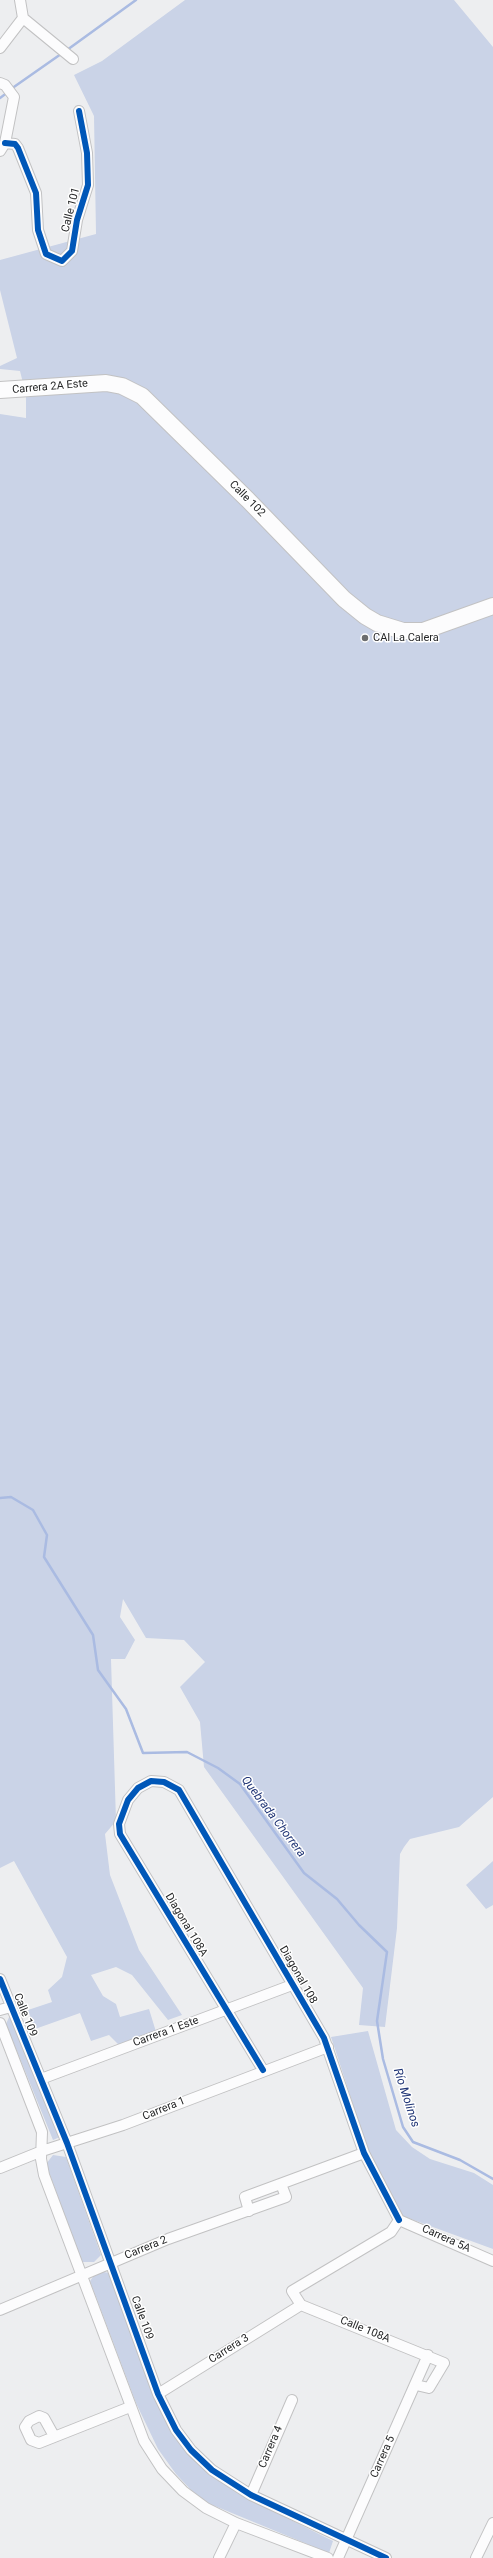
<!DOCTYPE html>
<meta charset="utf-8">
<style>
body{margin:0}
canvas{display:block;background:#edeef0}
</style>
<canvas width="493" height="2558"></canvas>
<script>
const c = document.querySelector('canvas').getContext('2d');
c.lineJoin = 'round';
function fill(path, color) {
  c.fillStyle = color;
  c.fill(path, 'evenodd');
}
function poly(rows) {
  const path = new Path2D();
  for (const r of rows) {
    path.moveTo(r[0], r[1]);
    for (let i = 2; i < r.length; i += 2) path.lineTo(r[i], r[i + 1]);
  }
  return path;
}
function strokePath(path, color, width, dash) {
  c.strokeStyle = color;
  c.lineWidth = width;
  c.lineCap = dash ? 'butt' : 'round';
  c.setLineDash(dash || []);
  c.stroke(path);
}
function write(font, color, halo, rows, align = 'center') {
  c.font = font + ' Roboto,sans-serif';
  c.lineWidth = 3;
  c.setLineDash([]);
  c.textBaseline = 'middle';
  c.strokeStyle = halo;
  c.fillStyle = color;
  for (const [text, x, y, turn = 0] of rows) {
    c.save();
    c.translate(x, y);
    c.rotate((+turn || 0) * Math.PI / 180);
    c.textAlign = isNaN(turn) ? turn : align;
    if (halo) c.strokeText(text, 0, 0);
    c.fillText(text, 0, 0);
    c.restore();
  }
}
const green = poly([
 [185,0,454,0,493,47,493,1797,459,1827,410,1839,404,1847,400,1854,397,1928,385,2027,359,2025,363,1988,204,1767,200,1722,180,1687,205,1662,184,1640,146,1638,123,1599,120,1617,135,1640,125,1659,111,1659,116,1821,105,1834,110,1875,139,1950,182,2015,168,2020,132,1975,116,1967,91,1975,103,1996,116,2004,120,2017,149,2009,157,2035,120,2046,109,2035,91,2041,80,2013,35,2029,28,2010,52,2002,48,1990,62,1977,67,1957,14,1861,0,1868,0,414,26,418,26,395,20,371,0,369,0,366,17,358,0,290,0,260,96,234,94,116,74,75,102,61],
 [493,1861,493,1905,486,1909,466,1885],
 [10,2015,60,2137,53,2140,6,2024],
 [368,2031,396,2130,412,2147,430,2159,474,2173,493,2185,493,2249,400,2215,367,2147,331,2037],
 [53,2155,66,2157,101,2255,94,2262,82,2262,46,2164],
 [103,2272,110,2273,153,2395,171,2433,204,2469,227,2486,249,2499,333,2541,329,2553,210,2504,192,2491,176,2474,158,2449,136,2403,90,2281,95,2274]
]);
const stream = poly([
 [67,50,136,0],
 [11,89,61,54],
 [0,98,8,92],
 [0,1498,11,1497,33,1510,47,1535,44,1557,93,1635,98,1670,126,1709,143,1753,187,1752,218,1768,240,1784,304,1873,337,1899,359,1925,387,1952,377,2021,383,2059,403,2127,413,2142,460,2160,493,2179]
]);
const street = poly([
 [20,0,23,18,73,59],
 [0,48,23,18],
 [0,83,5,85,14,97,5,143],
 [5,143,15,144,18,148,36,193,38,230,46,254,62,261,72,251,77,220,88,185,87,153,79,111],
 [0,151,5,143],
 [0,1979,67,2143,158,2394,176,2430,191,2450,212,2470,251,2495,386,2558],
 [0,2010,11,2007],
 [0,2023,42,2132,41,2159,44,2175,144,2441,162,2469,183,2491,206,2508,236,2523,328,2558],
 [263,2070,120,1834,119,1824,128,1800,138,1788,151,1781,164,1782,179,1790,324,2038,364,2153,399,2220],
 [41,2079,292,1985],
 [0,2168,42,2151,123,2125,328,2047],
 [249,2211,245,2197,364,2153],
 [399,2220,391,2232,292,2291,301,2305,444,2363,429,2388,416,2385],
 [399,2220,493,2261],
 [0,2310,168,2239,286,2197,281,2184],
 [158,2394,301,2305],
 [54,2436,44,2418,39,2416,29,2421,25,2427,31,2440,39,2443,130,2407],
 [251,2495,292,2400],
 [219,2558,236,2523],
 [338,2558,428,2355],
 [476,2558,493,2523]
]);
const primary = poly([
 [0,390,106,383,122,386,142,396,248,500,344,599,365,616,377,623,403,631,423,631,493,606]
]);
const cycleway = poly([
 [5,143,15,144,18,148,36,193,38,230,46,254,62,261,72,251,77,220,88,185,87,153,79,111],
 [0,1979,67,2143,158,2394,176,2430,191,2450,212,2470,251,2495,386,2558],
 [263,2070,120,1834,119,1824,128,1800,138,1788,151,1781,164,1782,179,1790,324,2038,364,2153,399,2220]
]);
const markers = [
 [365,638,4,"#6c6d6e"]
];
const streetNames = [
 ["Calle 101",71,210,-76],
 ["Carrera 2A Este",50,387,-5],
 ["Calle 102",247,499,45],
 ["Diagonal 108A",186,1925,59],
 ["Diagonal 108",298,1975,60],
 ["Calle 109",25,2015,68],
 ["Carrera 1 Este",166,2032,-20],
 ["Carrera 1",164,2109,-22],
 ["Carrera 5A",446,2239,24],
 ["Carrera 2",146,2248,-22],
 ["Calle 109",142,2318,70],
 ["Calle 108A",365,2330,22],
 ["Carrera 3",229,2349,-32],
 ["Carrera 4",271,2447,-67],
 ["Carrera 5",383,2457,-66]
];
const poiNames = [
 ["CAI La Calera",373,638]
];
const waterNames = [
 ["Quebrada Chorrera",273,1817,53],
 ["Río Molinos",406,2098,72]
];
fill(green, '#cad3e7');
strokePath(stream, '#aabbe2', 2.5);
strokePath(street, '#c2c2c3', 12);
strokePath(primary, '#c2c2c3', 18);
strokePath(street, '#fcfcfd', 10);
strokePath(primary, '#fcfcfd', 16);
strokePath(cycleway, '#0057b8', 6);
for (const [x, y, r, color] of markers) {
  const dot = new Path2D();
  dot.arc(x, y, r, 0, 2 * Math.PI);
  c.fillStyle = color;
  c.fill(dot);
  strokePath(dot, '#fff', 1.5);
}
write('11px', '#262728', '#fff', streetNames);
write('11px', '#262728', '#fff', poiNames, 'left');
write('italic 12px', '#1f3475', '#fff', waterNames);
</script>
